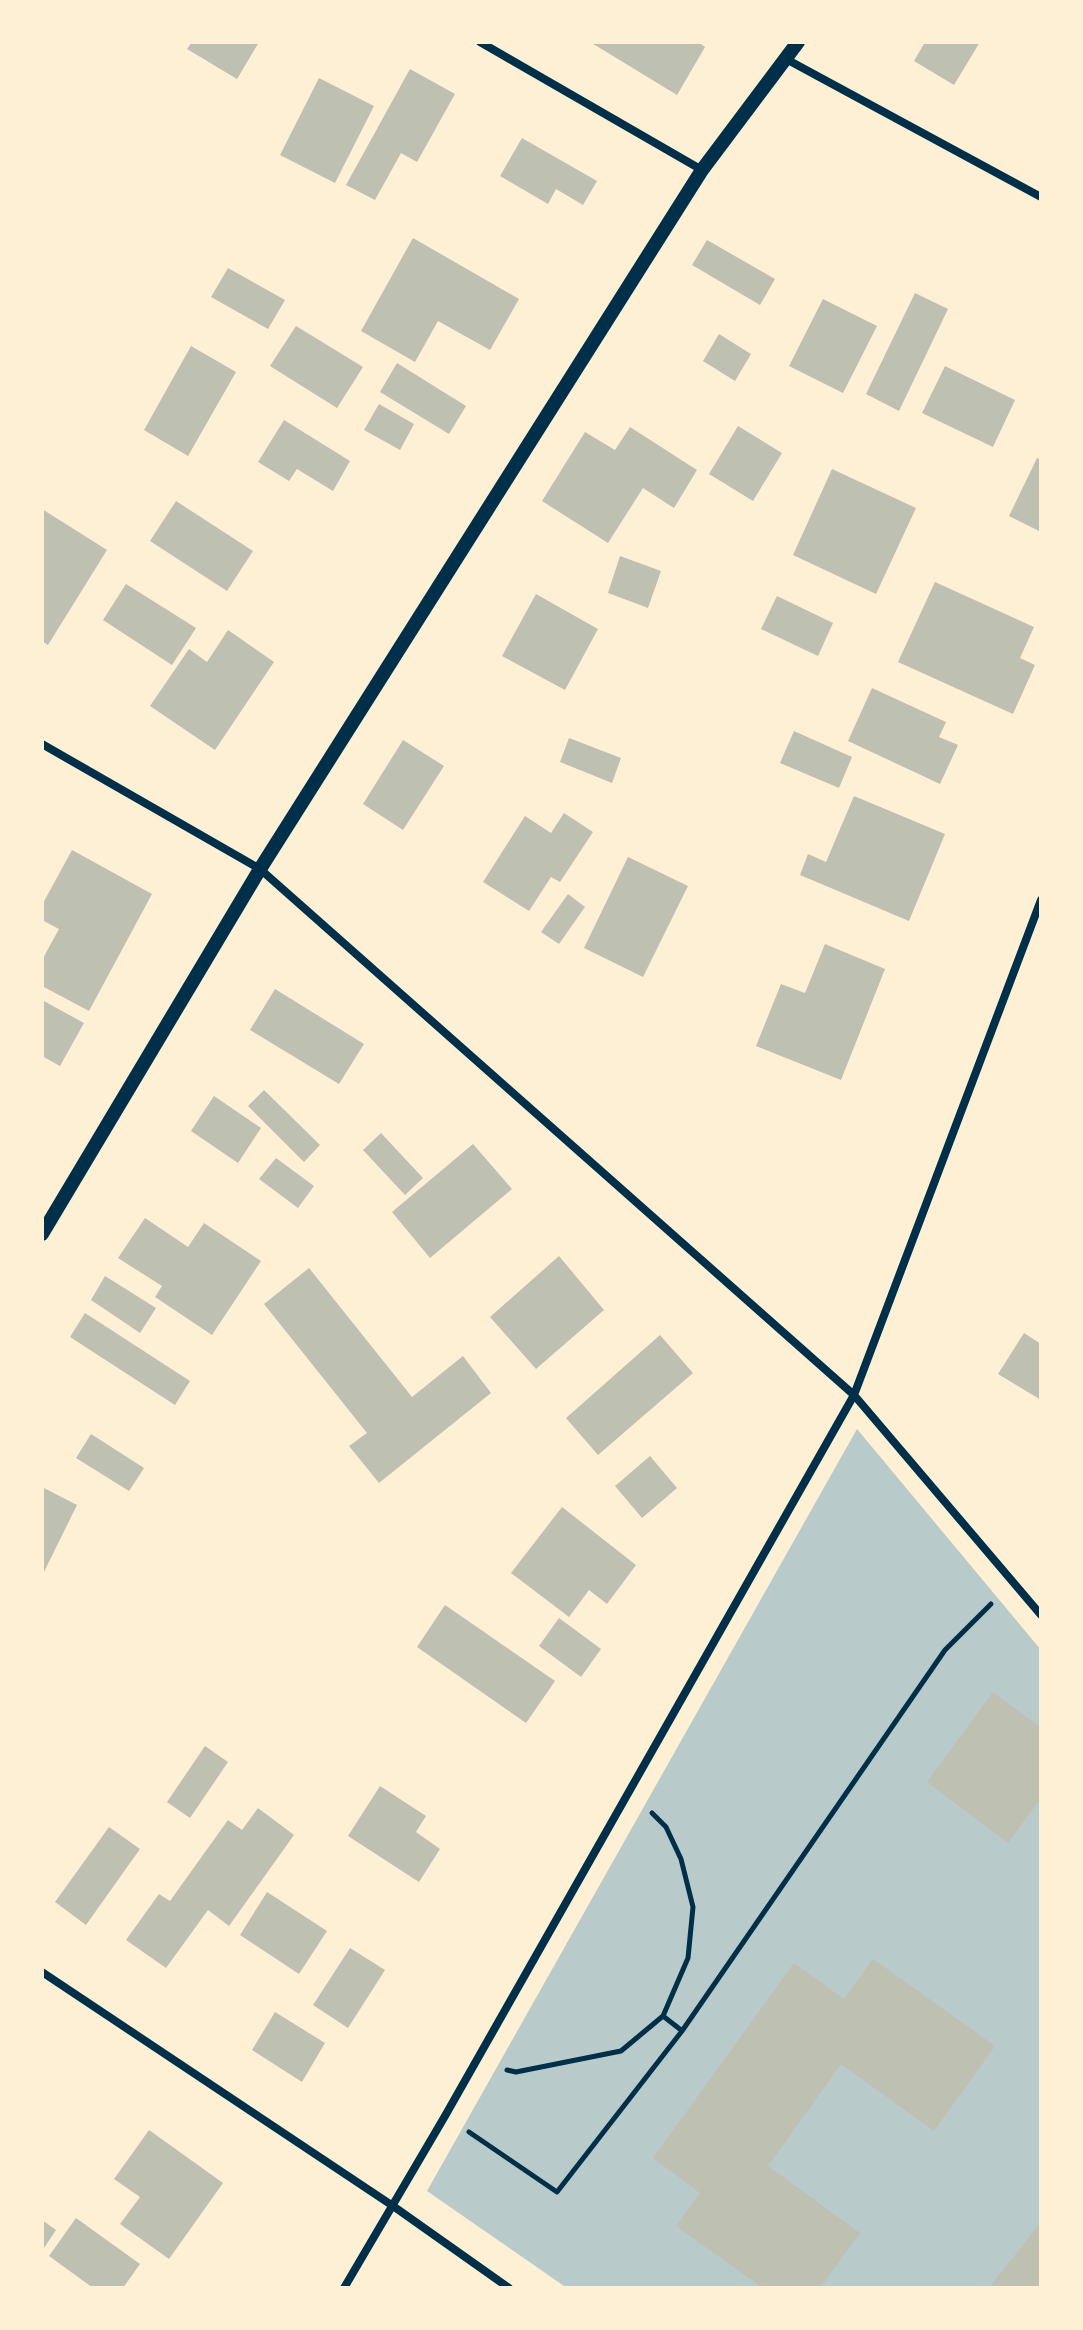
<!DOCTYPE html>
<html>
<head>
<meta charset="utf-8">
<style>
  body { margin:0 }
  #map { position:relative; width:1083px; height:2330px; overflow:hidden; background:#fdf0d5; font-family:"Exo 2",sans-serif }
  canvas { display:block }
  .frame { position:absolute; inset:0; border:44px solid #fdf0d5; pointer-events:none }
</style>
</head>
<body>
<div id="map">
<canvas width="1083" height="2330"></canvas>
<div class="frame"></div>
</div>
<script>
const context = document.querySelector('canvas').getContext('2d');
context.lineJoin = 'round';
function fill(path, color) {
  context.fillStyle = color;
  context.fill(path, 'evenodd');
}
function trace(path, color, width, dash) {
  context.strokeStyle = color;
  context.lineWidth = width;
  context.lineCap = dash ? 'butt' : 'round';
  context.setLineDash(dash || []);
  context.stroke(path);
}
const green = new Path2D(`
  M 857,1429 L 1041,1650 L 1041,2288 L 567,2288 L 427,2191 Z`);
const building = new Path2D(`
  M 192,42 L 259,42 L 237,79 L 187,49 Z
  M 590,42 L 698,42 L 705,47 L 677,95 Z
  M 925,42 L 980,42 L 954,85 L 914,61 Z
  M 410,69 L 455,94 L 417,162 L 401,153 L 375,200 L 346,185 Z
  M 319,78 L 374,106 L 335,183 L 280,155 Z
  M 522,138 L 597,181 L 583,205 L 556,189 L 548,204 L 500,176 Z
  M 413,238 L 519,299 L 490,350 L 438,321 L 415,362 L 361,331 Z
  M 707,240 L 775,279 L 760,305 L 692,265 Z
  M 228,268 L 285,300 L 268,329 L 211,297 Z
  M 915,293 L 948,309 L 899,411 L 866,394 Z
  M 823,299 L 877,326 L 843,393 L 789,366 Z
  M 296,326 L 363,367 L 337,408 L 270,366 Z
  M 719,334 L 751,354 L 735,381 L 703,361 Z
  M 191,346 L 236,372 L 188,456 L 144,430 Z
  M 397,363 L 466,406 L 449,434 L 380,392 Z
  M 945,366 L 1015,400 L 993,447 L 922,413 Z
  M 379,404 L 414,424 L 400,450 L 364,430 Z
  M 284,420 L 350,461 L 333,491 L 297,469 L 289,481 L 258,462 Z
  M 738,426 L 782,453 L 753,501 L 709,474 Z
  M 630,427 L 697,470 L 674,508 L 643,488 L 608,543 L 542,501 L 585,432 L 615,450 Z
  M 1037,458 L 1041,460 L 1041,532 L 1009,516 Z
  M 832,469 L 916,508 L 876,594 L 793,555 Z
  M 176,501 L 253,551 L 227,591 L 150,541 Z
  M 42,509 L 107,550 L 48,645 L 42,641 Z
  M 620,556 L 661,571 L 648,608 L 608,593 Z
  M 935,582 L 1034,627 L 1020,658 L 1035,665 L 1013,714 L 898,662 Z
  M 126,584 L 196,628 L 172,665 L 103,620 Z
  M 536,594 L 598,629 L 565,690 L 502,656 Z
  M 777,596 L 833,623 L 818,656 L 761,629 Z
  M 228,630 L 274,662 L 215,750 L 150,706 L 189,649 L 207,662 Z
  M 872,688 L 946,722 L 939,737 L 958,745 L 940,784 L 848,741 Z
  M 794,731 L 852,757 L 839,788 L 780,763 Z
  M 569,738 L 621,758 L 612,783 L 560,762 Z
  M 403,740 L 444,766 L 403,830 L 363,804 Z
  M 854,796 L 945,834 L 909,921 L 800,875 L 808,854 L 826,862 Z
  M 564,813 L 593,832 L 560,882 L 551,877 L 529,911 L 483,882 L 525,816 L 551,833 Z
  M 72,850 L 152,894 L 89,1011 L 42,986 L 42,960 L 59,929 L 42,920 L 42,905 Z
  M 628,857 L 688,886 L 643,977 L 584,948 Z
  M 568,894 L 585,907 L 559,944 L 541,932 Z
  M 825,944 L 885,969 L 841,1080 L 756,1046 L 781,984 L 805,993 Z
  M 275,989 L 364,1044 L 339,1084 L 250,1030 Z
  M 42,1000 L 84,1023 L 60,1066 L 42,1056 Z
  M 264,1090 L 320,1145 L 304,1162 L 248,1106 Z
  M 214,1096 L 261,1128 L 238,1163 L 191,1131 Z
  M 381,1133 L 423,1178 L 405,1195 L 363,1150 Z
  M 473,1144 L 512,1189 L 430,1258 L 392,1212 Z
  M 276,1158 L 314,1186 L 298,1208 L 259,1179 Z
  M 145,1218 L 188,1247 L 204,1223 L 261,1261 L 212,1335 L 155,1297 L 162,1286 L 118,1258 Z
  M 559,1256 L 604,1310 L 536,1369 L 490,1317 Z
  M 309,1268 L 412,1397 L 463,1356 L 491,1393 L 379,1483 L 349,1446 L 367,1433 L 264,1304 Z
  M 105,1276 L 156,1308 L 140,1333 L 91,1300 Z
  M 85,1313 L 190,1381 L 175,1405 L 70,1337 Z
  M 1024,1333 L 1041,1344 L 1041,1400 L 998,1374 Z
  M 660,1335 L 693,1373 L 598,1455 L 566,1418 Z
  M 91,1434 L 144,1468 L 129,1491 L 76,1458 Z
  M 650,1456 L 677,1488 L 642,1518 L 615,1486 Z
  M 42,1487 L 77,1505 L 42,1576 Z
  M 562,1507 L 636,1565 L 607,1604 L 589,1590 L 569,1617 L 511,1573 Z
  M 445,1605 L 555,1681 L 526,1723 L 417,1647 Z
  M 559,1618 L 601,1649 L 581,1677 L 539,1646 Z
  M 993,1692 L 1041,1728 L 1041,1798 L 1008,1843 L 927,1782 Z
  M 205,1746 L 228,1762 L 190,1818 L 167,1802 Z
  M 380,1786 L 426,1816 L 416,1832 L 440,1849 L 419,1882 L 348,1836 Z
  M 258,1808 L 294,1835 L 229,1926 L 208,1910 L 166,1968 L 126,1940 L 159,1894 L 170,1901 L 228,1820 L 242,1830 Z
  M 109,1827 L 140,1849 L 86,1925 L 55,1902 Z
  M 267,1892 L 327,1931 L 299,1974 L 240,1935 Z
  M 350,1948 L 385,1970 L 348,2028 L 313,2005 Z
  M 873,1959 L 995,2046 L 934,2131 L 841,2064 L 768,2166 L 860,2233 L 820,2288 L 763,2288 L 676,2226 L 700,2193 L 653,2158 L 794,1963 L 844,1999 Z
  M 275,2012 L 325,2043 L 302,2082 L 252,2050 Z
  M 149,2130 L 223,2183 L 169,2259 L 120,2224 L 140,2197 L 114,2179 Z
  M 76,2218 L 140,2264 L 123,2288 L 93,2288 L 49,2256 Z
  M 42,2220 L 56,2230 L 42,2251 Z
  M 1041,2222 L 1041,2288 L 989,2288 Z`);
const path = new Path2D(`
  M 663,2016 L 681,2030
  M 507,2070 L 516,2072 L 621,2051 L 663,2016 L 688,1958 L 693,1907 L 681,1859 L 666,1827 L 652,1813
  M 469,2132 L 557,2192 L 682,2031 L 945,1650 L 991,1604`);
const minor = new Path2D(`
  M 480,42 L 702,170
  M 786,59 L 1041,197
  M 42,744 L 260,869 L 854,1395 L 1041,1615
  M 42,1972 L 393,2206 L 509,2288
  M 344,2288 L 445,2116 L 854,1395 L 1041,900`);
const tertiary = new Path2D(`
  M 42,1234 L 260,869 L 702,170 L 798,42`);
fill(green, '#b9caca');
fill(building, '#bec0b2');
trace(path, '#003049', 5);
trace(minor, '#003049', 8);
trace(tertiary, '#003049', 14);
</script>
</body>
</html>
